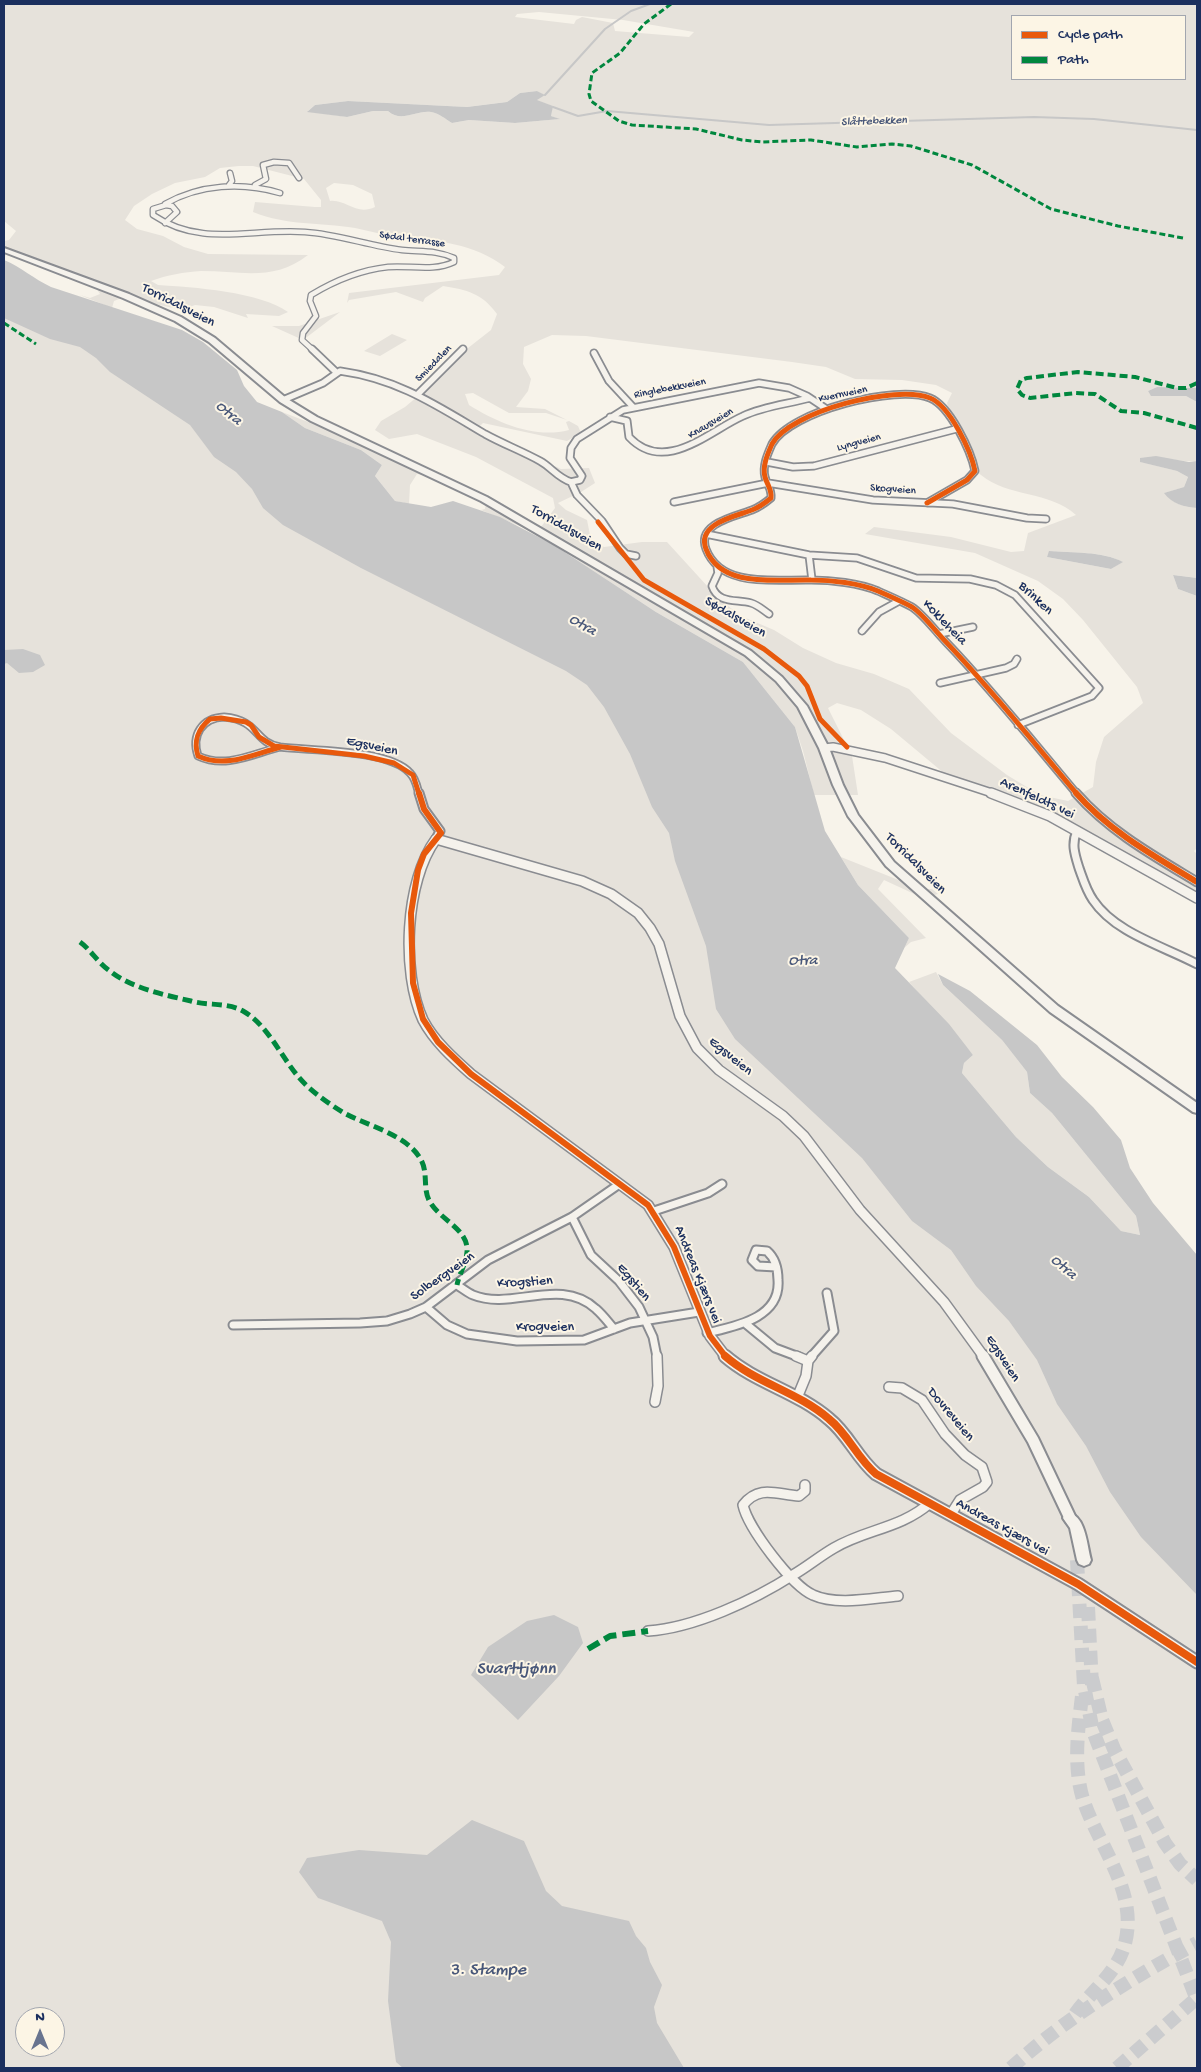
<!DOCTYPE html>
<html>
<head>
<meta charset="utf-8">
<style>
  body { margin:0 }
  #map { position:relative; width:1201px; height:2072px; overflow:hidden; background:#f7f3ea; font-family:"Gochi Hand",sans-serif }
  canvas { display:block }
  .frame { position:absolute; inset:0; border:5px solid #1b2f5e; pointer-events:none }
  .legend { position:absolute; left:1011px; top:15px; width:175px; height:65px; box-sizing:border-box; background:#fcf5e5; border:1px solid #a2a6af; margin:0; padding:6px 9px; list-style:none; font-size:15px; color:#1b2f5e }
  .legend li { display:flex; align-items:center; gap:10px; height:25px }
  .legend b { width:25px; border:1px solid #a2a6af }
  .north { position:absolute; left:15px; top:2007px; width:50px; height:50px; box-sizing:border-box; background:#fcf5e5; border:1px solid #a2a6af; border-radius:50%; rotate:0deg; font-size:14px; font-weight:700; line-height:20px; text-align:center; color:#1b2f5e }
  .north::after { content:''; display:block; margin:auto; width:18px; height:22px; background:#68748f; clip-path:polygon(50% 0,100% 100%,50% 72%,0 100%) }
</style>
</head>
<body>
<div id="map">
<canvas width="1201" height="2072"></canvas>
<div class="frame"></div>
<ul class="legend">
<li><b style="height:6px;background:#e8590c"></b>Cycle path</li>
<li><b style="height:6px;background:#00873e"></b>Path</li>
</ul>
<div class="north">N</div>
</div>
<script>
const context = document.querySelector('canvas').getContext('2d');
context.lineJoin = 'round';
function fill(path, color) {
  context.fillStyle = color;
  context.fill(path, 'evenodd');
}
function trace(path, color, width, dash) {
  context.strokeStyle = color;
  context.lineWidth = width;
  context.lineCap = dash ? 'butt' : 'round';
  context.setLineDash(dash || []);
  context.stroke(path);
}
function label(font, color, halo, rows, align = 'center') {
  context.font = font + ' "Gochi Hand",sans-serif';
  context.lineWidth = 4;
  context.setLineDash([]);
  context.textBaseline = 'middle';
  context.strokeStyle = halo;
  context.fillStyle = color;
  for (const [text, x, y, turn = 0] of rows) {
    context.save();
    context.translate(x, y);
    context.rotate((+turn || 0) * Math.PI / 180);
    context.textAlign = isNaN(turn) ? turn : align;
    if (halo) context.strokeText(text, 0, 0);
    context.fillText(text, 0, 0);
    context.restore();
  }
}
const green = new Path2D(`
  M 4,4 L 1197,4 L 1197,388 L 1157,387 L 1148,391 L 1152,396 L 1186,396 L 1197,402 L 1197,461 C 1178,463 1160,455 1140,459 L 1141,462 L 1177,471 L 1188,477 L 1184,487 L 1165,493 C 1173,504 1184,507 1197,508 L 1197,578 L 1173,575 L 1178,589 L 1197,596 L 1197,848 L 1194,851 L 1197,854 L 1197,896 L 1098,844 L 945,774 L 891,729 L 861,710 L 837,703 L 828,708 L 852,756 L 858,795 L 814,795 L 803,751 L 795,727 L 743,662 L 656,612 L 554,545 L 529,530 L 481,510 L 485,509 L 486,502 C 464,489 443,477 417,474 L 410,485 L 409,504 L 395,501 L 375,476 L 382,465 L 361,450 L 305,428 L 282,412 C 368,444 452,480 532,525 L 541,527 L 555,508 L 553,498 L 476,457 L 417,434 L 389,439 L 375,430 L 381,421 L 405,407 L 424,391 L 454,359 L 491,330 L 497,314 C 482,293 467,290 443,286 L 425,298 L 423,302 L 396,292 L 349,300 L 347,303 L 349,293 L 499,275 L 505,267 C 474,243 437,241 400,237 C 384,235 370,231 355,228 C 319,222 288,226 253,212 L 255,202 L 315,207 L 321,207 L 321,200 L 304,179 L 253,166 L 239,166 L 220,168 L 205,177 L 175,183 L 152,194 L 134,206 L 125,220 L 137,229 L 163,236 L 184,247 L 208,254 L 308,255 C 274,282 241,271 201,271 C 184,272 167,275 151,281 L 158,285 C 192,287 261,292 288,312 L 279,316 L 246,314 L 248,318 L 214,307 L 195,305 L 182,310 L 124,297 L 114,301 L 112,308 L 80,295 L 90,298 L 100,294 C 97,290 95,285 91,282 C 67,267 33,257 6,254 L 4,260 L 4,241 L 9,240 L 16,231 L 4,221 ZM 539,12 L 623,20 L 694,32 L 689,37 L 615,31 L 613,23 L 582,17 L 576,20 L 574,24 L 515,17 L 517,14 ZM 1012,16 L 1185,16 L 1185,79 L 1012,79 ZM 537,91 L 544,95 L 536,100 L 552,106 L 551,116 L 559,119 L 515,123 L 469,120 L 452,123 C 444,118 440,114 431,112 C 416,110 401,123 388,111 L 373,111 L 347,117 L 308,111 L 315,105 L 348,101 L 467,107 L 507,102 L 520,93 ZM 334,183 L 353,185 L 372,194 L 375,207 C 356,216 346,199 330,201 L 326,188 ZM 552,335 L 586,336 L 792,362 L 826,367 L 855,379 L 902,380 L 936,385 L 952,393 L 947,403 C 951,421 959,436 968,452 C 972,459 975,471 981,475 C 1007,497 1050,491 1076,515 L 1028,533 L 1024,551 L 1011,552 L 951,537 L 874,527 L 865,534 L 975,553 L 1038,581 L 1063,599 L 1083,620 L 1137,687 L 1143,703 L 1104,737 L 1096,762 L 1093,787 L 1068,801 L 1040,795 L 1007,775 L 951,733 L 909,689 L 874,674 L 836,663 L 803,648 L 774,630 L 741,616 L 719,599 L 667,542 L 642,542 L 604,547 L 591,540 L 587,520 L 566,510 L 558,503 L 581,492 L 595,483 L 589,468 L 561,469 L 500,441 L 478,428 L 483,423 L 567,441 L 581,433 L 578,426 L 569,421 L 566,422 L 569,430 C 535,439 498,423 469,405 L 465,394 L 473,393 L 509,413 L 546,413 L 567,420 L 545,409 L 516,407 L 528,391 L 531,379 L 523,364 L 524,347 ZM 1050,551 C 1072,553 1104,551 1122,562 L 1111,569 L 1047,557 Z
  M 4,292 L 604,664 L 1197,1449 L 1197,2068 L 4,2068 ZM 25,2017 L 55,2017 L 55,2047 L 25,2047 Z
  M 340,312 L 303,340 L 272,326 L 299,326 Z
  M 392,334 L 407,340 L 380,356 L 364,351 Z
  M 841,857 L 921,889 L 932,889 L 938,894 L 923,898 L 884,880 L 878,889 L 926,938 L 911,942 L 904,948 L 909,938 L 858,885 Z
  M 936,972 L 943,985 L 1002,1040 L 1027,1072 L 1030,1093 L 1052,1113 L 1136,1216 L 1140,1235 L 1121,1231 L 1089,1197 L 1048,1167 L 1016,1137 L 962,1073 L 964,1063 L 973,1055 L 909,982 Z`);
const water = new Path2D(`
  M 537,91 L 545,95 L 537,100 L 553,106 L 551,116 L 560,119 L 515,123 L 469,120 L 452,123 C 444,118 440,114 431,112 C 416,110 401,123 388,111 L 373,111 L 347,117 L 307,112 L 315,105 L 348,101 L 467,107 L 507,102 L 520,93 Z
  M 4,260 C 21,267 34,279 51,287 L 182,330 L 203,342 L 237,370 L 244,386 L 257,402 L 282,412 L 305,428 L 361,450 L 382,465 L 375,476 L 395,501 L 431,507 L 453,501 L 500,517 L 554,545 L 656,612 L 743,662 L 795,727 L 825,831 L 858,885 L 909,938 L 895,968 L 949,1024 L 973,1055 L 964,1063 L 962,1073 L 1016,1137 L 1048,1167 L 1089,1197 L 1121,1231 L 1140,1235 L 1136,1216 L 1052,1113 L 1030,1093 L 1027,1072 L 1002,1040 L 943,985 L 938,974 L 970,991 L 1037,1045 L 1062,1077 L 1093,1107 L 1121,1140 L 1130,1168 L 1153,1203 L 1197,1255 L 1197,1595 L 1141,1537 L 1110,1492 L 1086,1446 L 1057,1404 L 1037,1360 L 1009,1321 L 976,1286 L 951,1250 L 912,1221 L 862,1158 L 735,1039 L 716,1009 L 706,946 L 675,861 L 669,833 L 652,807 L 630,754 L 604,707 L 587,685 L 566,671 L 361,568 L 283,525 L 263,508 L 252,489 L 236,472 L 214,457 L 190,425 L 110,372 L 96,358 L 80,347 L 50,339 L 4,318 Z
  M 1157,387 L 1197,388 L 1197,402 L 1186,396 L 1151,396 L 1148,391 Z
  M 1156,456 L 1189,462 L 1197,461 L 1197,508 C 1184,507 1172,504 1164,493 L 1184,487 L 1188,477 L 1177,471 L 1140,462 L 1140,458 Z
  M 1049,551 C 1073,553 1102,551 1123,562 L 1111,569 L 1047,557 Z
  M 1173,575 L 1197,578 L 1197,596 L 1178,589 Z
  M 23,649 L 40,655 L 45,665 L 33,672 L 19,673 L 7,663 L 4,664 L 4,650 Z
  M 554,1615 L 578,1627 L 583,1643 L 559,1676 L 518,1720 L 471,1675 L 488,1647 L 527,1621 Z
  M 472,1820 L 524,1841 L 546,1891 L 562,1906 L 629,1921 L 636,1936 L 646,1948 L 650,1962 L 662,1985 L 654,2007 L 657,2023 L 684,2068 L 403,2068 L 396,2062 L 388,2001 L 391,1942 L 382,1921 L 318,1898 L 299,1872 L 307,1858 L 359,1850 L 427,1855 Z`);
const stream = new Path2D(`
  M 545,95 L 605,29 L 631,11 L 650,4
  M 553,107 L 578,116 L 607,111 L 769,125 L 1034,117 L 1094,119 L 1197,130`);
const trunkTunnel = new Path2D(`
  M 1077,1560 L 1084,1686 L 1093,1731 L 1197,2000
  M 1088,1607 L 1092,1685
  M 1092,1678 L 1102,1720 L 1114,1749 L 1165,1843 L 1180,1864 L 1197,1880
  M 1075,2014 C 1090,1993 1114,1975 1123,1950 C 1142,1895 1099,1848 1083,1799 C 1073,1766 1078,1730 1082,1696
  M 1011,2068 C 1067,2017 1130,1979 1197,1943
  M 1117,2068 L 1197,1998`);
const minorFar3 = new Path2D(`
  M 229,185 L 232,181 L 230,173
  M 255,185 L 266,179 L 263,165 L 274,162 L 289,163 L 299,178
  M 165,204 C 200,184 242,182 280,193
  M 165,223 L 177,212 L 172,206 L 166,205 L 153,209 L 153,215 C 202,248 250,228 305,232 C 338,234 369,246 402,250 C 420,252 437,250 454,258 L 454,262 C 433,272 410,265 388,267 C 361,270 334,281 311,295 L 310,301 L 316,316 L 303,333 L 302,340 L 313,350`);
const minorFar2 = new Path2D(`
  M 312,349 L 336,372
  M 594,353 L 609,381 L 633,407
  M 418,394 L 463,349
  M 283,400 L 323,383 L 340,371 C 398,379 436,405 485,434 C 503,444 522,451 540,461 C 551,467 558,478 571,482 L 577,495 L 602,521 L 620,548 L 626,554 L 636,556
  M 610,417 L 627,421 L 629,437 C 665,475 709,431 743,416 C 764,406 788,404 810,398
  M 767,462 L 793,467 L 814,466 L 956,429
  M 571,482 L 580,480 L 582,476 L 570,458 L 571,448 L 577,439 L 623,410 L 759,383 L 789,388 L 807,396 L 825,408
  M 674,502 L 768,483 L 873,500 L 953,504 L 1027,518 L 1046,519
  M 927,503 L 967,480 L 975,471 C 971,451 950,406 930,398 C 897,384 790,411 772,444 C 768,453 762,466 765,477 C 767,485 772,489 771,498 C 765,503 760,507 752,510 C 737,516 696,523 706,549 C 721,589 777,579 811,580 C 831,580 859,583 878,591 C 889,596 901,601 912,607 C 924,615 936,632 946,642 C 992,690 1034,743 1077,794
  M 706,534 L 809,555 L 857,558 L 916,578 L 970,579 L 996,585 L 1015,595 L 1099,688 L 1092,696 L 1018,725
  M 809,555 L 812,580
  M 717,566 L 718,573 L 712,586 C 718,604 736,599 751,603 C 758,605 763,610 769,614
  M 862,631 L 879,612 L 899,601
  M 939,634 L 973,627
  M 940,683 L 1006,668 L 1014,664 L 1017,659
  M 224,717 C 260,720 253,742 280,747 C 252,754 226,769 198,756 C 191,735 202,718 224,717 Z
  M 280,747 C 312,751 389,749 410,773 C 416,779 417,787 419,794`);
const minorFar1 = new Path2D(`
  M 419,793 L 424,809 L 440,831 L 436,839
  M 1076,793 C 1109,831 1154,856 1197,882
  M 1077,831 C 1071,844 1075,855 1079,868 C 1083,879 1086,890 1093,900 C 1115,933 1163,946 1197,964
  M 654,1211 L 708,1193 L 722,1184
  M 572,1217 L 591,1255 L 619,1281 L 639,1307 L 653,1337 L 657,1357
  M 457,1285 C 462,1288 468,1293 473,1295 C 512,1311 560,1276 596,1309 C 603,1315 608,1322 614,1329
  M 426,1307 L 447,1325 L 467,1334 L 517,1341 L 584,1340 L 630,1323 L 699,1312
  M 746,1324 L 775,1348 L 799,1357
  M 233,1325 L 360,1323 L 387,1321 L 410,1314 L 426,1307 L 488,1260 L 572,1217 L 618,1185
  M 707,1333 C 736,1326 781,1318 778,1280 C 778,1269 775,1258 767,1251 L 756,1250 L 752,1260 L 758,1266 L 776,1267
  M 811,1357 L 834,1331 L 827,1293`);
const minor = new Path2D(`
  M 796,1356 L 808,1361 L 812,1356
  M 889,1387 L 902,1388 L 922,1400 L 945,1434 L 965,1455 L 982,1467 L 987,1482 L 983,1487 L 960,1500 L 951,1514
  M 797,1398 L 806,1376 L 808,1361
  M 655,1402 L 658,1386 L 657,1356
  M 805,1485 L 805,1491 L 799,1496 C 775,1494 759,1485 743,1505 C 748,1528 792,1586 813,1595 C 837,1606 873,1598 898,1596
  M 648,1631 C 694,1628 754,1600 793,1575 C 807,1567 820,1556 834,1548 C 866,1529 900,1529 930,1503`);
const tertiaryFar2 = new Path2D(`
  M 824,748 L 833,747 L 885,758 L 995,794`);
const tertiaryFar1 = new Path2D(`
  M 991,793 L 1050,816 L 1197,898
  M 726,1357 L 710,1336 L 674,1247 L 648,1205 L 471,1074 C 453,1058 434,1041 423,1020 C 401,972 405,881 436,839 L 582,881 L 611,894 L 638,913 L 650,928 L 659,944 L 680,1016 L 697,1048 L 719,1070 L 783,1116 L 804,1136 L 860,1210 L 944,1302 L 984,1357`);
const tertiary = new Path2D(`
  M 725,1356 C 756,1383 798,1392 829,1419 C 848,1434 857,1458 876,1474 L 1078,1584 L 1197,1662
  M 983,1356 L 1033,1440 L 1070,1518`);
const primary = new Path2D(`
  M 4,248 L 129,294 L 181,317 L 215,338 L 286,398 L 317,417 L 487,497 L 751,651 L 782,677 L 807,706 L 829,748 L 843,785 L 858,815 L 894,862 L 1058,1006 L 1197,1103 L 1197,1113 L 1193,1112 L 1050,1012 L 886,866 L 848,816 L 833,785 L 819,748 L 798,707 L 776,681 L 745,655 L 481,501 L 311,421 L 280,402 L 209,342 L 175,321 L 123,298 L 4,252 Z`);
const trunk = new Path2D(`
  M 1070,1513 C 1086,1518 1087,1546 1091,1560 L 1089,1564 L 1084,1566 L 1079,1564 L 1077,1560 L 1070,1528 L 1063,1518 L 1065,1514 Z`);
const quietFar3 = new Path2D(`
  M 671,4 L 644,24 L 620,53 L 592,73 L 589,94 L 591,101 L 619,121 L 632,125 L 696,129 L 742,140 L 762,142 L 811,140 L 857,147 L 892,144 L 911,146 L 972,165 L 1051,209 L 1118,226 L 1183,238
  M 4,323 L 36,344`);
const quietFar2 = new Path2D(`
  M 1197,383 L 1186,388 L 1177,388 L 1135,377 L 1078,372 L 1027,378 L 1021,380 L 1017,389 L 1022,395 L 1030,398 L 1076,393 L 1095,394 L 1121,411 L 1144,413 L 1197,428`);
const quietFar1 = new Path2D(`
  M 80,942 C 91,950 98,963 110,971 C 131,988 165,995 191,1001 C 208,1006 227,1002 243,1011 C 271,1027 283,1063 306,1085 C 318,1096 332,1106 346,1114 C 369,1126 406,1135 420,1158 C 429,1172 422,1189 430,1202 C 440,1220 469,1229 467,1252 C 466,1264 459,1274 457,1285`);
const quiet = new Path2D(`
  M 588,1649 L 610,1636 L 648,1631`);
const cyclewayFar2 = new Path2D(`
  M 927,503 L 967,480 L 975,471 C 971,451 950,406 930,398 C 897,384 790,411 772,444 C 768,453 762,466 765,477 C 767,485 772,489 771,498 C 765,503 760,507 752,510 C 737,516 696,523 706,549 C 721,589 777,579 811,580 C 831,580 859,583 878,591 C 889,596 901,601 912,607 C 924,615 936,632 946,642 C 992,690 1034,743 1077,794
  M 598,522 L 644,580 L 764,649 L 799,676 L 807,686 L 820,719 L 847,747
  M 281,747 C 253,754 226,769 198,756 C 193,740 198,729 210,719 L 221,718 L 246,722 L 251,725 L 259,737 L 274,746 L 364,756 L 394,763 L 413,775 L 419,794`);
const cyclewayFar1 = new Path2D(`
  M 419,793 L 424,809 L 441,833 L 424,854 L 418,870 L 411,913 L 413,983 L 423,1019 L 438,1042 L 471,1074 L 648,1205 L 674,1247 L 710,1336 L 726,1357
  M 1076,793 C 1109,831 1154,856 1197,882`);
const cycleway = new Path2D(`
  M 725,1356 C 756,1383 798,1392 829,1419 C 848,1434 857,1458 876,1474 L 1078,1584 L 1197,1662`);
const farStreetnames = [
  ["Sødal terrasse",412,240,8],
  ["Smiedalen",434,364,-45],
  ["Ringlebekkveien",670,389,-11],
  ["Kvernveien",843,395,-12],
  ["Knausveien",711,424,-31],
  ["Lyngveien",859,443,-15],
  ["Skogveien",893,490,4]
];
const farWaternames = [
  ["Slåttebekken",874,122,-2]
];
const streetNames = [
  ["Torridalsveien",178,306,27],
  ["Torridalsveien",566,529,30],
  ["Brinken",1035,599,43],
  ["Sødalsveien",735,618,30],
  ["Kokleheia",944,623,46],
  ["Egsveien",372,747,12],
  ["Arenfeldts vei",1037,799,25],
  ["Torridalsveien",915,864,45],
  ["Egsveien",730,1057,39],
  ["Andreas Kjærs vei",697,1275,68],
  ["Solbergveien",443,1277,-35],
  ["Krogstien",525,1283,-3],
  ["Egstien",633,1283,50],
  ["Krogveien",545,1328],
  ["Egsveien",1002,1359,57],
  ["Dovreveien",950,1415,50],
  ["Andreas Kjærs vei",1002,1528,29]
];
const waterNames = [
  ["Otra",228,414,40],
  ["Otra",582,626,30],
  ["Otra",803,962],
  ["Otra",1063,1268,41]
];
const nearWaternames = [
  ["Svarttjønn",516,1670],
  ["3. Stampe",488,1971]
];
fill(green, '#e6e2db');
fill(water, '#c7c7c7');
trace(stream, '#c7c7c7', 2);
trace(trunkTunnel, '#cbccce', 14, [14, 8]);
trace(minorFar3, '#8a8c91', 7);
trace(minorFar2, '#8a8c91', 9);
trace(minorFar1, '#8a8c91', 11);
trace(minor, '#8a8c91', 12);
trace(tertiaryFar2, '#8a8c91', 10);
trace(tertiaryFar1, '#8a8c91', 12);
trace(tertiary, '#8a8c91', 15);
trace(primary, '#8a8c91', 4);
trace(trunk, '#8a8c91', 4);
trace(minorFar3, '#f5f2ec', 4.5);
trace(minorFar2, '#f5f2ec', 5.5);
trace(minorFar1, '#f5f2ec', 7);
trace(minor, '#f5f2ec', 9);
trace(tertiaryFar2, '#f5f2ec', 7);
trace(tertiaryFar1, '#f5f2ec', 9);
trace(tertiary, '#f5f2ec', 11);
fill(primary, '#f5f2ec');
fill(trunk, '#f5f2ec');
trace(quietFar3, '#00873e', 3, [6, 3]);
trace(quietFar2, '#00873e', 4, [8, 4]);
trace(quietFar1, '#00873e', 5, [10, 5]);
trace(quiet, '#00873e', 6, [13, 6]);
trace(cyclewayFar2, '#e8590c', 5);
trace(cyclewayFar1, '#e8590c', 6);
trace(cycleway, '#e8590c', 8);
label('11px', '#1b2f5e', '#fcf5e5', farStreetnames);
label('italic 12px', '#485779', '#fcf5e5', farWaternames);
label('14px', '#1b2f5e', '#fcf5e5', streetNames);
label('italic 15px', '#485779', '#fcf5e5', waterNames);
label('italic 18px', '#485779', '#fcf5e5', nearWaternames);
</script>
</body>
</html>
